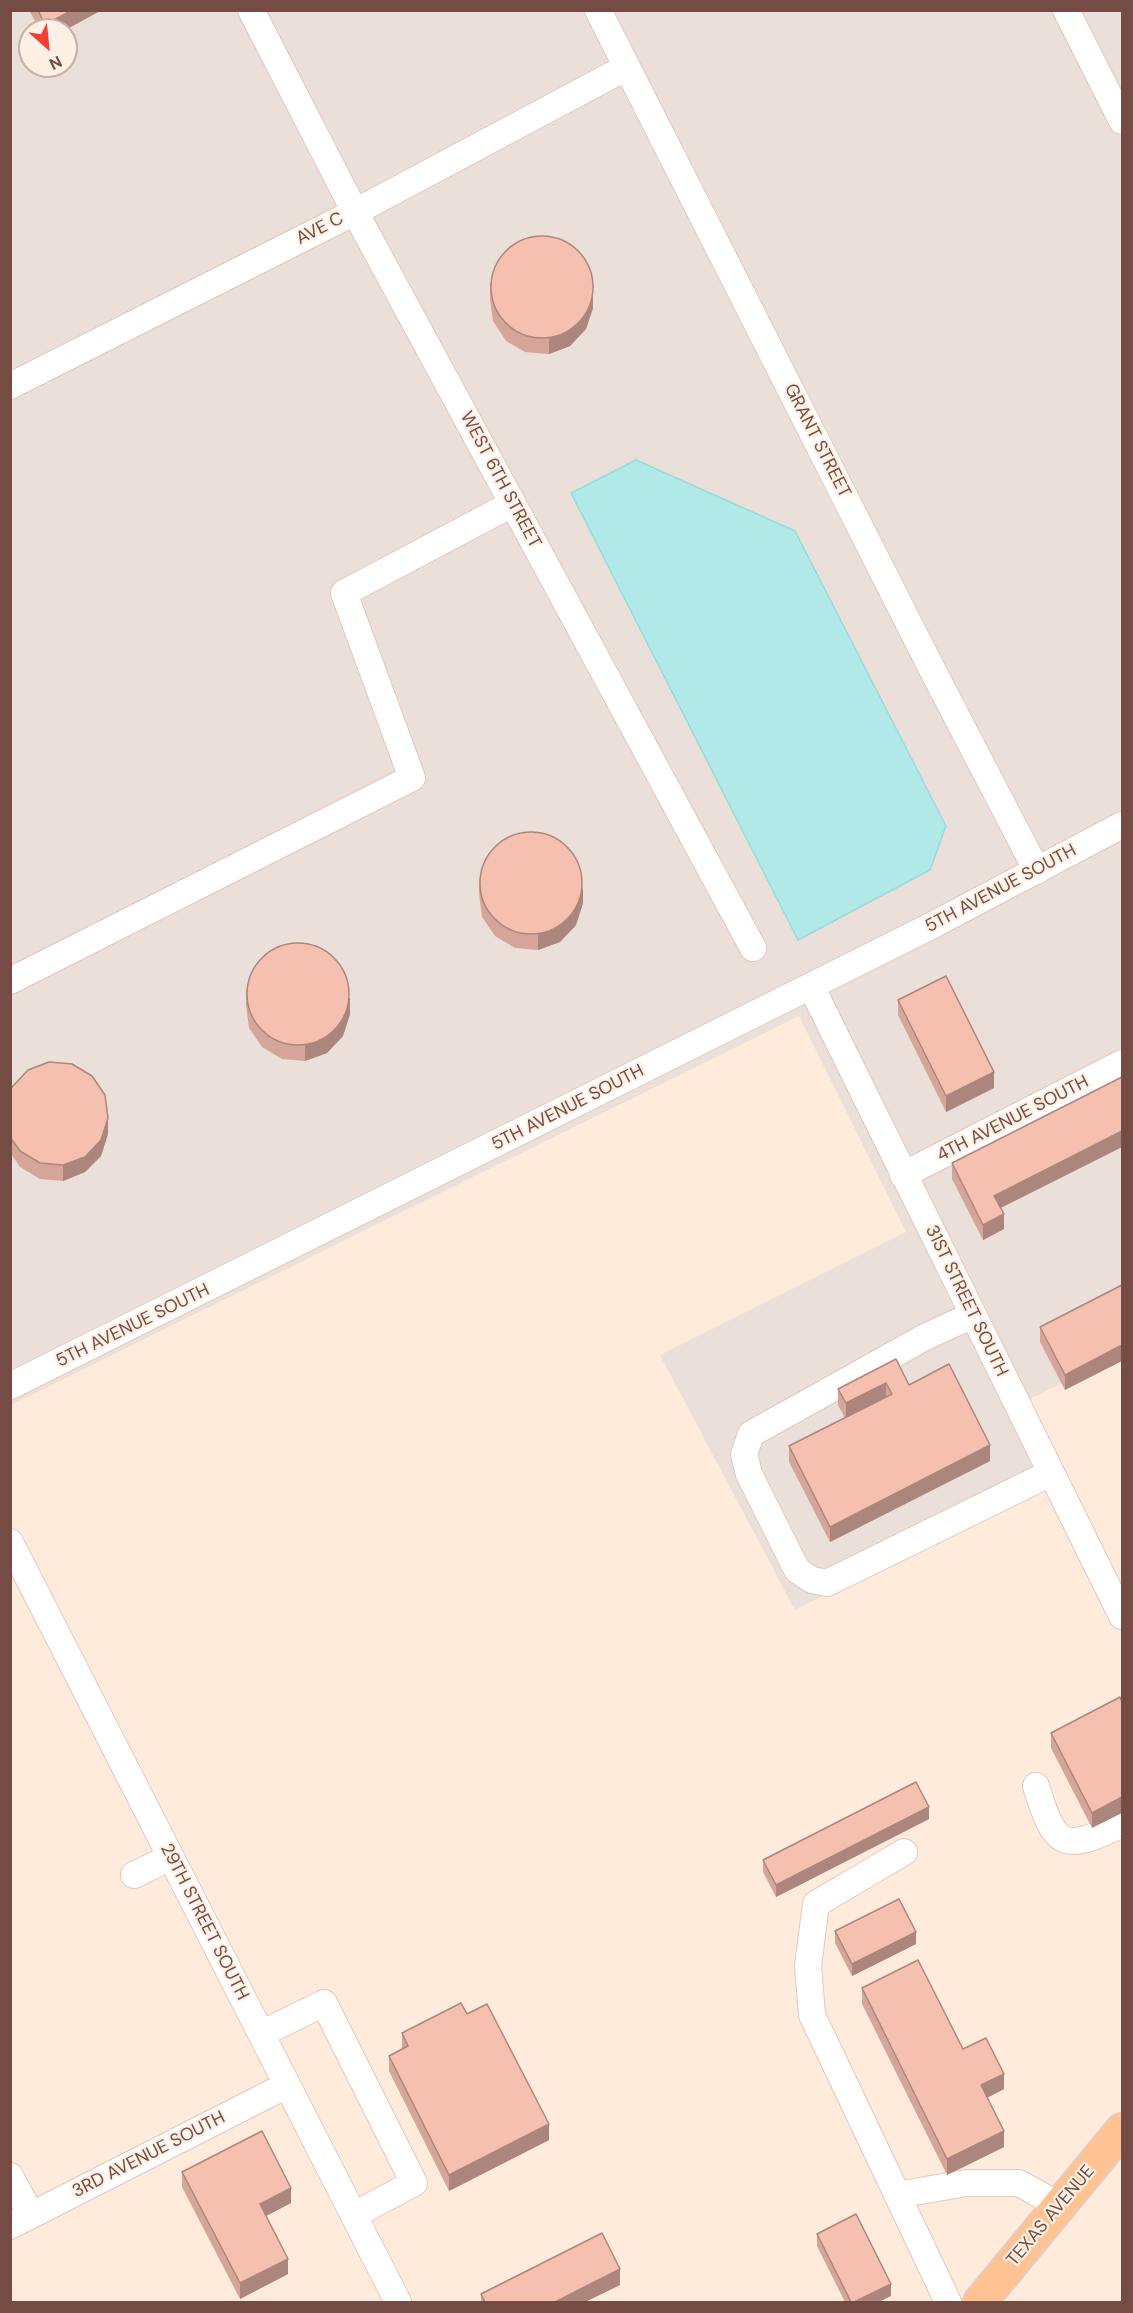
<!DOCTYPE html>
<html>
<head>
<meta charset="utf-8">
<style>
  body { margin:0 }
  #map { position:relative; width:1133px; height:2313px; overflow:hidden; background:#feebdc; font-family:"DM Sans",sans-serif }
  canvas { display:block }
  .frame { position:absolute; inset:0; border:12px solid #754c43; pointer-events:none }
  .north { position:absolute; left:18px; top:18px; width:60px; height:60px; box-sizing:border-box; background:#fff0e5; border:2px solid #c8aea4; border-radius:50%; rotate:153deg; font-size:16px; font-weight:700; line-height:24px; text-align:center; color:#754c43 }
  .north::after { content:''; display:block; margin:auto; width:21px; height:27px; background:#f53d35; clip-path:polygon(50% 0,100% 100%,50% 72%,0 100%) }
</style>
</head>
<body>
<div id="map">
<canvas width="1133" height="2313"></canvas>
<div class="frame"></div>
<div class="north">N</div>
</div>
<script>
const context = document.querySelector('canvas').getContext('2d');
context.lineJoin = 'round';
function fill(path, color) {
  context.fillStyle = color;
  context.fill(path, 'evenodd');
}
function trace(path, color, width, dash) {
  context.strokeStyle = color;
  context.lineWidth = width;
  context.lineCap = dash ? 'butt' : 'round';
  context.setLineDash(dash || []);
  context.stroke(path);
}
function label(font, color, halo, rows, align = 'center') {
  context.font = font + ' "DM Sans",sans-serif';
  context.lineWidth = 4.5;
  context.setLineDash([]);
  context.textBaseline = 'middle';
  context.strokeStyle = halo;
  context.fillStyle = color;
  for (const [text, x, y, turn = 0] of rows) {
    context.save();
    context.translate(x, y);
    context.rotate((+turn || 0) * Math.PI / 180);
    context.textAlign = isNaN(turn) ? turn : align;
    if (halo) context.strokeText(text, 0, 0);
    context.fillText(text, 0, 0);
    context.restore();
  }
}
const industrial = new Path2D(`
  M 11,11 L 1122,11 L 1122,1353 L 1028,1400 L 1067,1476 L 795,1610 L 660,1355 L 906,1232 L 799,1016 L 11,1405 ZM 30,30 L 66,30 L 66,66 L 30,66 Z`);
const water = new Path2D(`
  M 636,460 L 795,531 L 946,826 L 930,870 L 798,940 L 571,493 Z`);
const minor = new Path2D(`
  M 251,10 L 355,212 L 753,948
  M 598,10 L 934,673 L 1037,871
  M 1066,10 L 1122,121
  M 10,386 L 355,212 L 627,67
  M 10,981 L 412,778 L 344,593 L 512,504
  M 811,986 L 1122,1616
  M 903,1175 L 1122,1063
  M 973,1315 L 925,1337 L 751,1434 L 744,1454 L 749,1474 L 797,1570 L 812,1580 L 827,1583 L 1051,1473
  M 10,1386 L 929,927 L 1122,825
  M 10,1542 L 398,2302
  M 1036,1786 C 1055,1848 1063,1853 1122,1824
  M 904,1852 L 816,1904 L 808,1966 L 812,2015 L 948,2302
  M 134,1875 L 171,1857
  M 261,2034 L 324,2003 L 414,2183 L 354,2215
  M 10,2176 L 31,2215
  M 897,2195 L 966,2183 L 1019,2183 L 1060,2206
  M 10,2226 L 287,2085`);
const major = new Path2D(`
  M 980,2302 L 1122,2130`);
const wall = new Path2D(`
  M 29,10 L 102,10 L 65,30 L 40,30 Z
  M 490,283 L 593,308 L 586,329 L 570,346 L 549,354 L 525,352 L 506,341 L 493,321 L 490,299 Z
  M 479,879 L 583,903 L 576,925 L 560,942 L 538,950 L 515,948 L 495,936 L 482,917 L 479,894 Z
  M 246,989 L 350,1014 L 343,1036 L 327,1053 L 305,1061 L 282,1059 L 262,1047 L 249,1028 L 246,1005 Z
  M 898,1000 L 994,1088 L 946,1112 L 898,1015 Z
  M 10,1090 L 108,1134 L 101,1156 L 85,1172 L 63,1181 L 40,1179 L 20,1167 L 10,1152 Z
  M 1122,1147 L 1001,1208 L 1004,1229 L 983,1240 L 952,1179 L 952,1163 Z
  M 1122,1285 L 1065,1390 L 1040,1342 L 1040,1327 Z
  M 896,1359 L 909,1385 L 990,1461 L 830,1542 L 789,1462 L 789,1446 L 845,1418 L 838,1405 L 838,1389 Z
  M 1120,1697 L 1092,1828 L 1051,1748 L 1051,1733 Z
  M 929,1819 L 776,1897 L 763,1872 L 763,1860 Z
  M 835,1931 L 916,1944 L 852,1976 L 835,1943 Z
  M 862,1988 L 963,2049 L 1004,2089 L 987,2098 L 1004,2147 L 947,2175 L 862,2004 Z
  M 467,2014 L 549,2140 L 449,2191 L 389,2071 L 389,2056 L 402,2049 L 402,2033 Z
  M 182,2172 L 291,2203 L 266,2216 L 288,2274 L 240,2299 L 182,2187 Z
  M 817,2234 L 891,2296 L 878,2302 L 845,2302 L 817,2246 Z
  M 620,2285 L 585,2302 L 481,2302 L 481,2294 Z`);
const shadedWall = new Path2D(`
  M 72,10 L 102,10 L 65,30 L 45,30 L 45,25 Z
  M 593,292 L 593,308 L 586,329 L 570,346 L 549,354 L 549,339 Z
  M 583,888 L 583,903 L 576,925 L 560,942 L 538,950 L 538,935 Z
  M 350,998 L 350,1014 L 343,1036 L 327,1053 L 305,1061 L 305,1045 Z
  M 994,1072 L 994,1088 L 946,1112 L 946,1096 Z
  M 108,1118 L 108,1134 L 101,1156 L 85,1172 L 63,1181 L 63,1165 Z
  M 1122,1131 L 1122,1147 L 994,1211 L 994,1196 Z
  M 1004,1214 L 1004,1229 L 983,1240 L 983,1225 Z
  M 1122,1345 L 1122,1361 L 1065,1390 L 1065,1375 Z
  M 886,1383 L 886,1398 L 846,1419 L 846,1403 Z
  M 990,1445 L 990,1461 L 830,1542 L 830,1527 Z
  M 1122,1797 L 1122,1813 L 1092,1828 L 1092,1813 Z
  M 929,1807 L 929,1819 L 776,1897 L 776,1885 Z
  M 916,1932 L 916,1944 L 852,1976 L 852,1964 Z
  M 1004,2074 L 1004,2089 L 981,2101 L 981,2085 Z
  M 549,2124 L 549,2140 L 449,2191 L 449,2175 Z
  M 1004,2131 L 1004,2147 L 947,2175 L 947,2159 Z
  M 291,2188 L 291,2203 L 260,2219 L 260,2204 Z
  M 288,2259 L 288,2274 L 240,2299 L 240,2283 Z
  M 620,2269 L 620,2285 L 585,2302 L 555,2302 Z
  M 891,2284 L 891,2296 L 878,2302 L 854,2302 Z`);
const building = new Path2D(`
  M 38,10 L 72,10 L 45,25 Z
  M491 287a51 51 0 1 1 102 0a51 51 0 1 1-102 0Z
  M480 883a51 51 0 1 1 102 0a51 51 0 1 1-102 0Z
  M247 994a51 51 0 1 1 102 0a51 51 0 1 1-102 0Z
  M 946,976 L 994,1072 L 946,1096 L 898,1000 Z
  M 49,1062 L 72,1064 L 92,1076 L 105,1095 L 108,1118 L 101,1140 L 85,1157 L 63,1165 L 40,1163 L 20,1151 L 10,1137 L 10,1090 L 12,1087 L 28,1070 Z
  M 1122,1077 L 1122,1131 L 994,1196 L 1004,1214 L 983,1225 L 952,1163 Z
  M 1122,1285 L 1122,1345 L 1065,1375 L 1040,1327 Z
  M 896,1359 L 909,1385 L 949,1364 L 990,1445 L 830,1527 L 789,1446 L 892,1394 L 886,1383 L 846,1403 L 838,1389 Z
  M 1120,1697 L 1122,1702 L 1122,1797 L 1092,1813 L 1051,1733 Z
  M 916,1782 L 929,1807 L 776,1885 L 763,1860 Z
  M 899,1899 L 916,1932 L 852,1964 L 835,1931 Z
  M 918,1960 L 963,2049 L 986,2038 L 1004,2074 L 981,2085 L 1004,2131 L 947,2159 L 862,1988 Z
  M 461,2003 L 467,2014 L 487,2004 L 549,2124 L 449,2175 L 389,2056 L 408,2046 L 402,2033 Z
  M 262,2131 L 291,2188 L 260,2204 L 288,2259 L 240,2283 L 182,2172 Z
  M 856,2214 L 891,2284 L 854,2302 L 851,2302 L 817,2234 Z
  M 602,2233 L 620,2269 L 555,2302 L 485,2302 L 481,2294 Z`);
const streetNames = [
  ["AVE C",320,229,-27],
  ["GRANT STREET",817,441,63],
  ["WEST 6TH STREET",500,480,62],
  ["5TH AVENUE SOUTH",1001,889,-28],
  ["5TH AVENUE SOUTH",568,1108,-27],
  ["4TH AVENUE SOUTH",1013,1119,-27],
  ["31ST STREET SOUTH",966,1301,64],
  ["5TH AVENUE SOUTH",133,1326,-26],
  ["29TH STREET SOUTH",204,1922,63],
  ["3RD AVENUE SOUTH",149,2155,-27],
  ["TEXAS AVENUE",1051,2216,-50]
];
fill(industrial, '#ebdfda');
fill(water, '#b0e9e7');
trace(water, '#95dcda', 1.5);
trace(minor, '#e5c7bb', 28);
trace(major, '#dbd0ce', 36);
trace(minor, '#fff', 26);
trace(major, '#ffc393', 33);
fill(wall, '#d4a598');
fill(shadedWall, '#ac867c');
fill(building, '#f6c0b1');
trace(building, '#ac867c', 1.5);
label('18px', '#754c43', '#fff0e5', streetNames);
</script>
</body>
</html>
